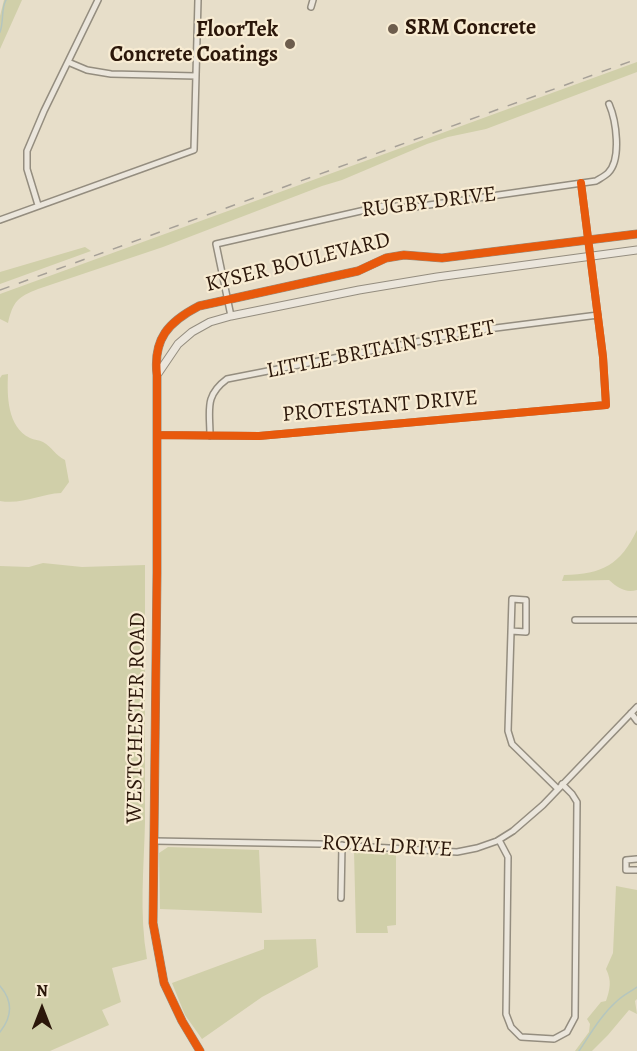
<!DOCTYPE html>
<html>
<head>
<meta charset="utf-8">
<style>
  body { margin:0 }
  #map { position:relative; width:637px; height:1051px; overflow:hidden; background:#e7dec9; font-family:Alegreya,serif }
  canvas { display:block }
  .north { position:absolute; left:12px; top:979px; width:60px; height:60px; -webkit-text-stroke:4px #f8ecd3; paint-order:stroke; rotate:0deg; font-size:16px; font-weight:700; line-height:24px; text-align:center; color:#2b170a }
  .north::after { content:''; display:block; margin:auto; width:21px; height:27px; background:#2b170a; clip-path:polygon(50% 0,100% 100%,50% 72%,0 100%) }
</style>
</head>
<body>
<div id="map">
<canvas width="637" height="1051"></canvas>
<div class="north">N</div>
</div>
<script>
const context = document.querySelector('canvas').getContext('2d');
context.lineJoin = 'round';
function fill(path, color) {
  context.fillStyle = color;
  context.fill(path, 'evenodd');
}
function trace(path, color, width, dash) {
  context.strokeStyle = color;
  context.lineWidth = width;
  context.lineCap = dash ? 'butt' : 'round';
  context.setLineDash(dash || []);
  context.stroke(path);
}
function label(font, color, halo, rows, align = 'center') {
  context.font = font + ' Alegreya,serif';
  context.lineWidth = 4.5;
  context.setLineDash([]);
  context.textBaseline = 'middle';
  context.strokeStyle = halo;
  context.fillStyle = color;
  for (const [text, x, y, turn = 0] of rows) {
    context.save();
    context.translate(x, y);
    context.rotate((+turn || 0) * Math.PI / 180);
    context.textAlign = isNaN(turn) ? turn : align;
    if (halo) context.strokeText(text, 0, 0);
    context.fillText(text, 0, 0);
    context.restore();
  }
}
const green = new Path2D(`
  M 4,0 L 22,0 L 0,49 L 0,16 Z
  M 637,62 L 637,72 L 486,129 L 448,137 L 427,144 L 342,180 L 322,186 L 163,247 L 38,289 C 18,297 13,301 8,323 L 0,319 L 0,294 Z
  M 85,247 L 91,251 L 0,284 L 0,272 Z
  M 8,374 C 7,395 7,427 30,438 C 34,440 39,440 43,442 C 52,447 55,455 65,460 L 69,482 L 61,493 C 40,494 22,505 0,501 L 0,378 L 2,375 Z
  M 637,530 L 637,590 C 625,593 618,588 609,580 L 562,581 L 564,575 C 603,574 620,565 637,530 Z
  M 43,563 L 82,567 L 145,565 C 145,651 145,736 145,822 C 144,868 139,913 147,959 L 112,968 L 121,1002 L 102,1010 L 109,1025 L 50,1051 L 0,1051 L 0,566 L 29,567 Z
  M 168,847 L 259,850 L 262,913 L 160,909 L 159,853 Z
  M 354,850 L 396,854 L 396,925 L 387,926 L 388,933 L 356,933 Z
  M 616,886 L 637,890 L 637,999 L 635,1001 L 637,1014 L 629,1010 L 608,1035 L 592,1051 L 575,1051 L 589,1032 L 590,1024 L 587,1019 L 601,1002 L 606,1001 C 610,989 612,981 606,969 L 613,953 Z
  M 316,939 L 318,967 L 262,997 L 202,1039 L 185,1015 L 172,983 L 264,949 L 264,940 Z`);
const stream = new Path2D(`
  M 0,32 C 4,21 1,8 6,0
  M 0,986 C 13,1001 12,1017 0,1032
  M 579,1051 C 591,1033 601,1015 617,1001 C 623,995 630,992 637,987`);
const minor = new Path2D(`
  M 311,7 L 313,0
  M 68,62 L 87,70 L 111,74 L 196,76
  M 38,205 L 27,169 L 27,151 L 44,111 L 98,0
  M 0,220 L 194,150 L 198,0
  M 231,316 L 216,244 L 387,205 L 408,208 L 596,181 C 599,179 605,176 608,173 C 622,159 616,120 609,104
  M 157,435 L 259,436 L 606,405 L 603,357 L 581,183
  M 210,436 C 210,410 204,396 227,379 L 472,331 L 598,315
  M 575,620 L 637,620
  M 511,631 L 526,632 L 526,600 L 512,599 L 508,731 L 512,744 L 558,789
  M 631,713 L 637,721
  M 499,840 L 508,857 L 506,1014 L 511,1027 L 521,1037 L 554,1039 L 567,1032 L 575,1017 L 577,802 L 572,794 L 562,784
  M 154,841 L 320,844 L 457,852 L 477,848 L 497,841 L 513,831 L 543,805 L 637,707
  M 637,859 L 626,860 L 626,870 L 637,870
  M 341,898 L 342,845`);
const tertiary = new Path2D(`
  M 157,375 L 178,344 L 192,332 L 210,322 L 231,316 L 359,290 L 437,277 L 637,250
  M 200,1051 L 182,1021 L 164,983 L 153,923 L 157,573 L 157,375 C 153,339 168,322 199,306 L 358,271 L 386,258 L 404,255 L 442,258 L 637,234`);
const rail = new Path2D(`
  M 0,290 L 637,59`);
const cycleway = new Path2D(`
  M 157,435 L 259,436 L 606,405 L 603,357 L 581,183
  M 200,1051 L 182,1021 L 164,983 L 153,923 L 157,573 L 157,375 C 153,339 168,322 199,306 L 358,271 L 386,258 L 404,255 L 442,258 L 637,234`);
const markers = [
  [393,29,6,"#6d5d4d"],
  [290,44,6,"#6d5d4d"]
];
const poiNames = [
  ["SRM Concrete",405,29],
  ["FloorTek",278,31,"right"],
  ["Concrete Coatings",278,56,"right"]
];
const streetNames = [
  ["RUGBY DRIVE",429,203,-7],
  ["KYSER BOULEVARD",298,263,-14],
  ["LITTLE BRITAIN STREET",381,350,-11],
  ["PROTESTANT DRIVE",380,407,-5],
  ["WESTCHESTER ROAD",137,718,-89],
  ["ROYAL DRIVE",387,847,3]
];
fill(green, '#d0cfa9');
trace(stream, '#b5c6be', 1.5);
trace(minor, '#948d7f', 8);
trace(tertiary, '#948d7f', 9);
trace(minor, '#ebe6dc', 5);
trace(tertiary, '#ebe6dc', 7);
trace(rail, '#a6a097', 1.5, [10, 10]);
trace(cycleway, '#e8590c', 8);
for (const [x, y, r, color] of markers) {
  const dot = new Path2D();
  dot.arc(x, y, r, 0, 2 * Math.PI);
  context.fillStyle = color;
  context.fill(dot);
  trace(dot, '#f8ecd3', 2);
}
label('bold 22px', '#2b170a', '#f8ecd3', poiNames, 'left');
label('22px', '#2b170a', '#f8ecd3', streetNames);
</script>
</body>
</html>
